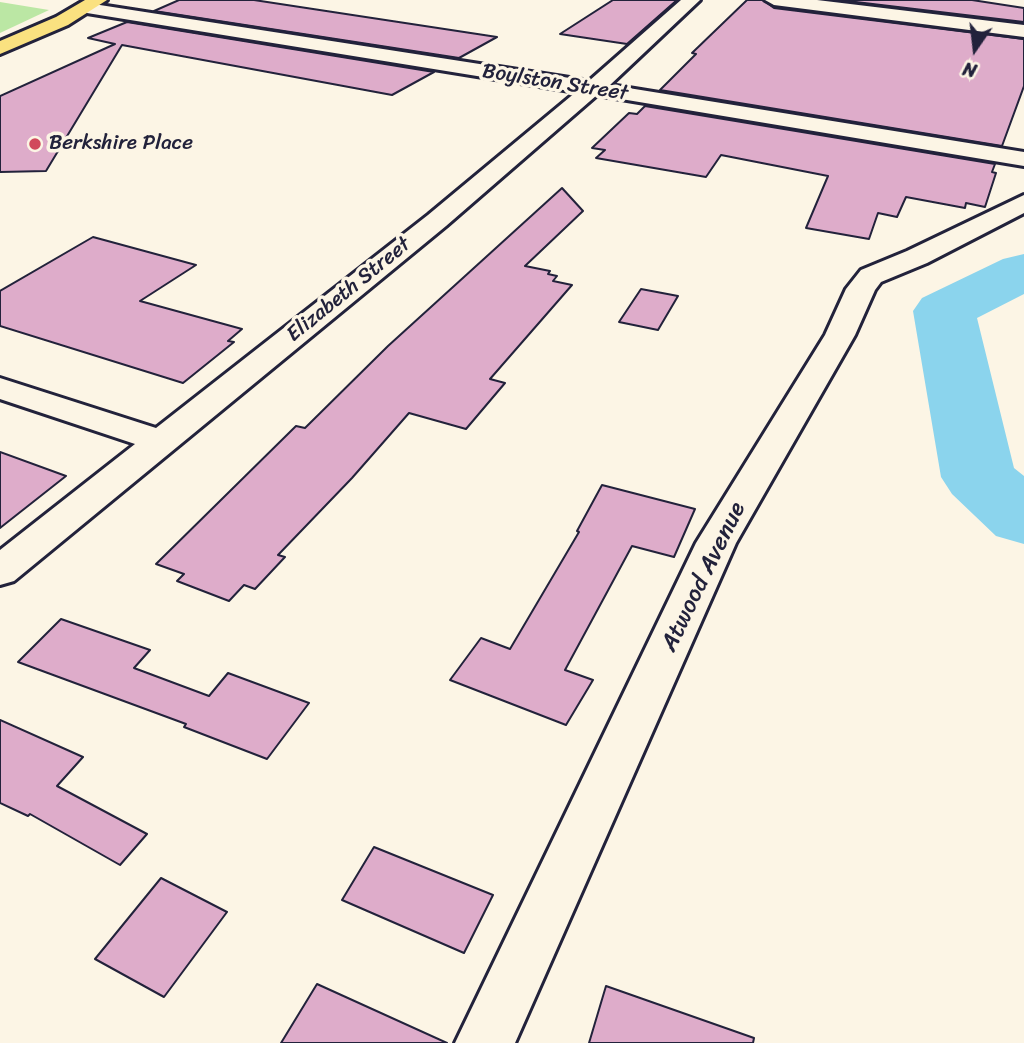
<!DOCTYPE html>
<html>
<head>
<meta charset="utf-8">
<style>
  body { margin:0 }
  #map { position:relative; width:1024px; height:1043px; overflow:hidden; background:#fcf5e5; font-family:Sriracha,sans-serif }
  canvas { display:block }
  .north { position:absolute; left:940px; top:14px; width:70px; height:70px; -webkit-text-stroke:5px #fcf5e5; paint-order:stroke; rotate:194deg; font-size:19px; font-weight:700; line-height:28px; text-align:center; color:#22223b }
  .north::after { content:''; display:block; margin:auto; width:24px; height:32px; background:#22223b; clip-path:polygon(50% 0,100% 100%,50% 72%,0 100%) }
</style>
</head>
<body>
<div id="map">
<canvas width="1024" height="1043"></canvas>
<div class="north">N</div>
</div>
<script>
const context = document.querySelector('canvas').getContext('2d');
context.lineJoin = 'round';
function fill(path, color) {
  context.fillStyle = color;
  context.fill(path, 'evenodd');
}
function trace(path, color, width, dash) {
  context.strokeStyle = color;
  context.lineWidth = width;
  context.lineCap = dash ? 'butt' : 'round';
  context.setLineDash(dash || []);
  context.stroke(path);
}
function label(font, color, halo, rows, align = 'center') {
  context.font = font + ' Sriracha,sans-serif';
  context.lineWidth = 7;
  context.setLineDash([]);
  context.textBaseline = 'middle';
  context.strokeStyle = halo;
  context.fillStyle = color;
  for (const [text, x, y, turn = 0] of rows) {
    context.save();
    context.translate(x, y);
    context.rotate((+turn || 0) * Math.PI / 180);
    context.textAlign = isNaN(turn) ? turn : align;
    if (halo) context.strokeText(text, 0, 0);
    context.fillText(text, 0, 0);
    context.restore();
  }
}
const green = new Path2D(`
  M 0,2 L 49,10 L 0,33 Z`);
const river = new Path2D(`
  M 1024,254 L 1024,294 L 977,318 L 1014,468 L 1024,476 L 1024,544 L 996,536 L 952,494 L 941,477 L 913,311 L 922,298 L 1003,259 Z`);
const building = new Path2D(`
  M 179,0 L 254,0 L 497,37 L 459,58 L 154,11 Z
  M 613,0 L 677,0 L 627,44 L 560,34 Z
  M 747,0 L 763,0 L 774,8 L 1024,39 L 1024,86 L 1002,146 L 660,90 L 696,54 L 692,53 Z
  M 839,0 L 972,0 L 1024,8 L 1024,22 Z
  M 127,22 L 434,72 L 392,95 L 122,45 L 46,171 L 0,172 L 0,96 L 115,44 L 88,38 Z
  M 645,106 L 995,164 L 992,172 L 996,173 L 985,207 L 966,203 L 965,208 L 906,197 L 897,217 L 878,213 L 869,239 L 806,228 L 828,176 L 721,155 L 706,177 L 596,158 L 605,150 L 592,148 L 629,113 L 637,114 Z
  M 562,188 L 583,211 L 525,266 L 550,271 L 548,274 L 557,276 L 553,281 L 572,285 L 490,379 L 505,383 L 466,429 L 409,413 L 352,478 L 278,555 L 285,557 L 255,589 L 244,585 L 229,601 L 177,581 L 184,574 L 156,564 L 296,426 L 305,428 L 388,346 Z
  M 93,237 L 196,265 L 140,301 L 242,329 L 228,341 L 234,342 L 183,383 L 0,326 L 0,291 Z
  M 641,289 L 678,296 L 658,330 L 619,322 Z
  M 0,452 L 66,476 L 0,528 Z
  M 602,485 L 695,509 L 674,557 L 632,546 L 565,670 L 593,680 L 566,725 L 450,680 L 481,638 L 510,649 L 579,532 L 577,531 Z
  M 61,619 L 150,650 L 134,668 L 209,696 L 228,673 L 309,703 L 267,759 L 184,727 L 186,724 L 18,662 Z
  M 0,720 L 83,757 L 57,786 L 147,834 L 120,865 L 30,814 L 28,816 L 0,803 Z
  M 374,847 L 493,895 L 464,953 L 342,900 Z
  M 161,878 L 227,912 L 164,997 L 95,959 Z
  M 317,984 L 447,1043 L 281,1043 Z
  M 606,986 L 754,1038 L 753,1043 L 589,1043 Z`);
const minor = new Path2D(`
  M 681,0 L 700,0 L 610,85 L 1024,152 L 1024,166 L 597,95 L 446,226 L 14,581 L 0,585 L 0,550 L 135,444 L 0,399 L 0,378 L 156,428 L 428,215 L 576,92 L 87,13 L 78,8 L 81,4 L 87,3 L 589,81 Z
  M 765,0 L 817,0 L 1024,25 L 1024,37 L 774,5 Z
  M 1024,195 L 1024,213 L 927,263 L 881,282 L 875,290 L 855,335 L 736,543 L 515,1043 L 455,1043 L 696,543 L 825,335 L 846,289 L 861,270 L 907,251 Z`);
const highway = new Path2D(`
  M 85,0 L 107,0 L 68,25 L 0,54 L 0,41 L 56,17 Z`);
const markers = [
  [35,144,7,"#d1495b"]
];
const farStreetnames = [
  ["Boylston Street",555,83,9],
  ["Elizabeth Street",349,290,-39]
];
const farPoinames = [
  ["Berkshire Place",49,144]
];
const streetNames = [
  ["Atwood Avenue",704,577,-64]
];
fill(green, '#bbe7a4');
fill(river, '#8bd4ed');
fill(building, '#deacca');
trace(building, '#22223b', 2);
trace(minor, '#22223b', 6);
trace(highway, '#22223b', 6);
fill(minor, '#fcf5e5');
fill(highway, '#fae180');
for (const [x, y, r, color] of markers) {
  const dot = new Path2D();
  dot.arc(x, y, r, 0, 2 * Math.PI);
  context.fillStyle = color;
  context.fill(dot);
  trace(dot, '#fcf5e5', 2.5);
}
label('21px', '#22223b', '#fcf5e5', farStreetnames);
label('21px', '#22223b', '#fcf5e5', farPoinames, 'left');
label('24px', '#22223b', '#fcf5e5', streetNames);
</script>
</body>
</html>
